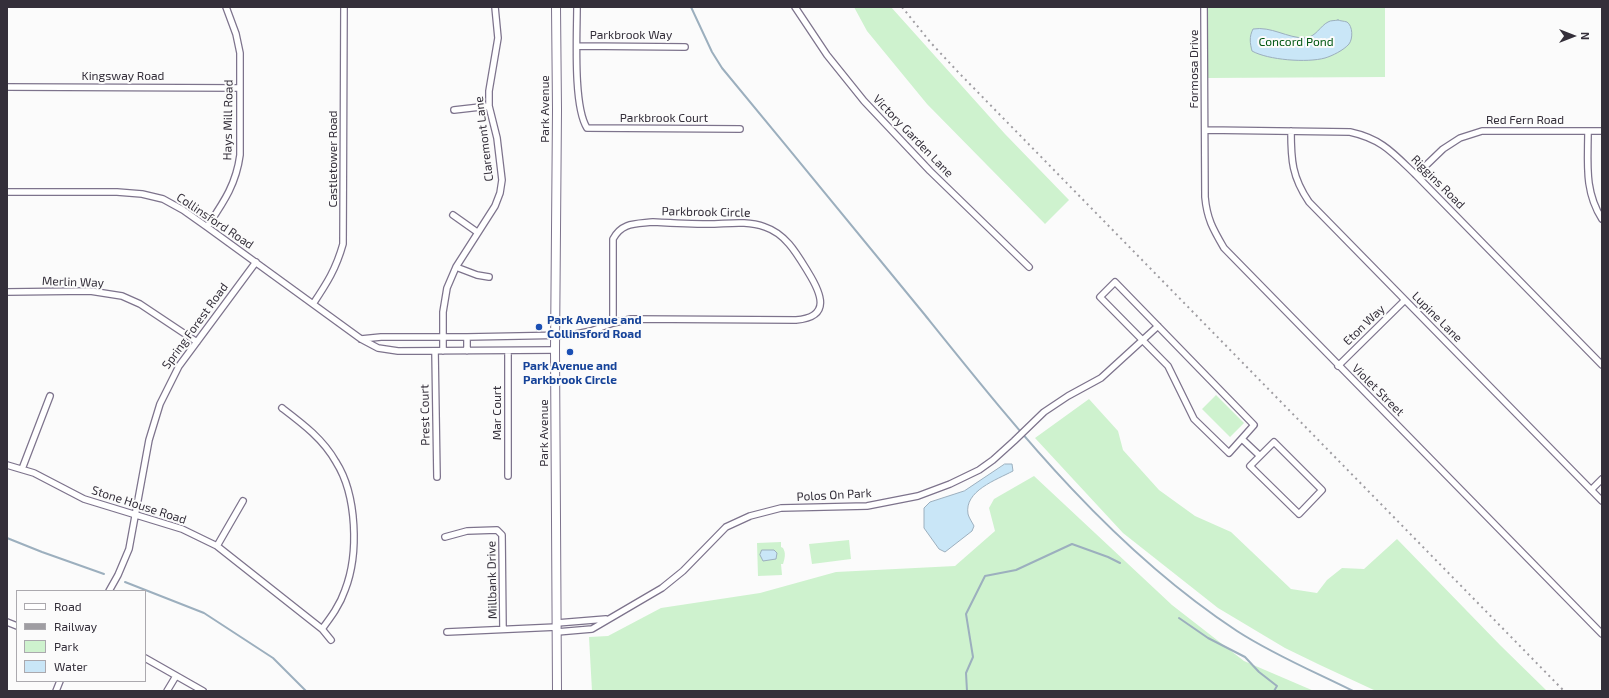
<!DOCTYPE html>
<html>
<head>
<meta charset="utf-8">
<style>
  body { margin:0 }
  #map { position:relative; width:1609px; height:698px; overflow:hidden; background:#fbfbfb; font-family:"Exo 2",sans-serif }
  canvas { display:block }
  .frame { position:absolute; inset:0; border:8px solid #342f3a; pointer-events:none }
  .legend { position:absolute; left:16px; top:590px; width:130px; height:92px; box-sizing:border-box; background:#fbfbfb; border:1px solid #aba9ae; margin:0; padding:5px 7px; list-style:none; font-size:12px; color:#342f3a }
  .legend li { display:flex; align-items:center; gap:8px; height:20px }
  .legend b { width:20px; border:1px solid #aba9ae }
  .north { position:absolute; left:1553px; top:16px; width:40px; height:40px; -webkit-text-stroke:3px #fbfbfb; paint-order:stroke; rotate:90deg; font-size:11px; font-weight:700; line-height:16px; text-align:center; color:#342f3a }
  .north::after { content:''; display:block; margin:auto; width:14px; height:18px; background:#342f3a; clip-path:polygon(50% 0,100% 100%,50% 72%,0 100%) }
</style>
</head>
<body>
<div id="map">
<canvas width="1609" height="698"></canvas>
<div class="frame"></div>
<ul class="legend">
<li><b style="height:5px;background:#fff"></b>Road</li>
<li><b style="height:5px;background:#9f9da2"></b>Railway</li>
<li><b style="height:11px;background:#cef2ce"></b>Park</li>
<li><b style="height:11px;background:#c9e6f7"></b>Water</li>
</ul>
<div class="north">N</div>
</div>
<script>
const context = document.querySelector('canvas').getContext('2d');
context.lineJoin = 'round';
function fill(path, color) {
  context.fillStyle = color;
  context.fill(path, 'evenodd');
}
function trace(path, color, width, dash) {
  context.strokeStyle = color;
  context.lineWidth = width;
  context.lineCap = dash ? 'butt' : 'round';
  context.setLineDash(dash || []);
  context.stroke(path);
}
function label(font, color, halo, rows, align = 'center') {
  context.font = font + ' "Exo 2",sans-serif';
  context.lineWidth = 4;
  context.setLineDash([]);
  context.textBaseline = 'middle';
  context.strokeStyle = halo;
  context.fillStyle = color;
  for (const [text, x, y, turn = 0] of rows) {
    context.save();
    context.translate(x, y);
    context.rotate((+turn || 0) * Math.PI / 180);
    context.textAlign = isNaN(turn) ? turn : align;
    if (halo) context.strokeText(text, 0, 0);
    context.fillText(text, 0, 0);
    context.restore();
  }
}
const green = new Path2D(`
  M 854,7 L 891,7 L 1005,134 L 1069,200 L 1045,224 L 927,104 L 867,31 Z
  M 1206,7 L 1385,7 L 1385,77 L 1207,78 Z
  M 1216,395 L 1244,423 L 1230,437 L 1202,409 Z
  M 1089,399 L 1118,431 L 1123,450 L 1159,490 L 1195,516 L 1231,532 L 1291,589 L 1317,593 L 1327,580 L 1342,568 L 1364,569 L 1397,539 L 1500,645 L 1547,691 L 1376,691 L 1320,665 L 1285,648 L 1218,608 L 1123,533 L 1035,438 Z
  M 1034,476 L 1172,605 L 1244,661 L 1314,691 L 592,691 L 589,637 L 608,636 L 661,608 L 760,593 L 836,572 L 955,566 L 995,531 L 989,508 L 994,499 Z
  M 849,540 L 851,559 L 812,564 L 809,544 Z
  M 781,542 L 781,547 L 783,548 C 786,553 785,558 783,564 L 781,564 L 782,575 L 758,576 L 757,543 Z`);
const water = new Path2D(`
  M 1338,20 C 1340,21 1344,21 1347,22 C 1353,26 1353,39 1349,44 C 1344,50 1332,56 1325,58 C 1307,63 1268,60 1252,51 C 1250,43 1249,37 1253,29 C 1271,26 1287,38 1305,38 C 1316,37 1320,26 1328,22 C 1331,20 1335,21 1338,20 Z
  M 1005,464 L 1012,464 L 1013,471 C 996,480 964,491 968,514 C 969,518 972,522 974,526 L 972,531 L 945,552 L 939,549 L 924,528 L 924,508 L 930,502 L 964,491 Z
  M 762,550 L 774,550 L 777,553 L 776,559 L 763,561 L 760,555 Z`);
const stream = new Path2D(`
  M 691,7 L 712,52 L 722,68 C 790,150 857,232 925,315 C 1019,432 1111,548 1237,631 C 1274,655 1315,672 1353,691
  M 7,538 L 42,552 L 104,574
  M 125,582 L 204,613 L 273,658 L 306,691
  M 1179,618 L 1208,638 L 1245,657 L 1259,672 L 1277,686 L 1274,691
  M 469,691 L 486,691
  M 967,691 L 966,673 L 973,657 L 966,614 L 985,576 L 1016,570 L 1072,544 L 1108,557 L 1120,563`);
const minor = new Path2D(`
  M 577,7 C 577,35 573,106 587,128 L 740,129
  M 795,7 L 827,55 L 864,101 L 930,171 L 1029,267
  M 1204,7 L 1205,197 C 1207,219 1213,229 1224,248 L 1602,634
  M 577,46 L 685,47
  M 7,87 L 240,88
  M 454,110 L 489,106
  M 1205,130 L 1350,132 C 1382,139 1393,153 1416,175 L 1602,365
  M 1291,131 C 1291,160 1292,177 1309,202 L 1602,501
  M 1588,131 C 1588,163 1584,191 1602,219
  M 1416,175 L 1443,149 L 1460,138 L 1482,131 L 1602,131
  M 7,192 L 117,192 L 142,194 L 163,199 L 183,210 L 207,227 L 361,339 L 378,348 L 398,351 L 555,350
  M 453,215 L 477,232
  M 653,222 C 671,223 689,224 708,224 C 727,224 746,220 765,227 C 786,234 797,254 808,272 C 821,293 832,317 796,320 L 631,319 L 613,323 L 613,239 C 622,222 636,224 653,222 Z
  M 207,227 C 223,203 236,185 240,155 L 240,53 L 236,34 L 226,7
  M 456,267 L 477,275 L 489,277
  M 1115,282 L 1254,425 L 1229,453 L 1194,419 L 1168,366 L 1100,297 Z
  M 7,292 L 90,291 L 122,296 L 140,304 L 197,342
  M 313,304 C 327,283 336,269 343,244 L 344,7
  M 361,339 L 381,337 L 467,337 L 571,335 L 591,331 L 613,323
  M 435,351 L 437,477
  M 443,351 L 443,312 L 447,288 L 456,267 L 495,206 L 500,193 L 502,180 L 497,138 L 489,106 L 489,91 L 498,38 L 495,7
  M 467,351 L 467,337
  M 1338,366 L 1405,300
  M 282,408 C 303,424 323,439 336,462 C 357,495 359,554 345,590 C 340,605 331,617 322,629
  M 1242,439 L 1260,456
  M 1274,442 L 1322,490 L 1299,514 L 1250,466 Z
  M 7,465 L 34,473 L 84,499 L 182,529 L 217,546 L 322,629 L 331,640
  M 22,469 L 50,396
  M 508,476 L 508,351
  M 1591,490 L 1602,479
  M 445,537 L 467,531 L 497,530 L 502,535 L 503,629
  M 217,546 L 243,501
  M 109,591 L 118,575 L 129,549 L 149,440 L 160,404 L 179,366 L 256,262
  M 7,622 L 17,626
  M 557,623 L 606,619
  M 447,632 L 557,627
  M 557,632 L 592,629 L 662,588 L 683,571 L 726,527 L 750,516 L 781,508 L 867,506 L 918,496 L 950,484 L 979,470 L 993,460 L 1014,441 L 1044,412 L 1068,396 L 1101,378 L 1158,326
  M 145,658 L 203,691
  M 56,691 L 60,681
  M 167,691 L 176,676`);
const secondary = new Path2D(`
  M 556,7 L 557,110 L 555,350 L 557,691`);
const rail = new Path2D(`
  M 902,7 L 931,43 L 959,73 L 1564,691`);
const markers = [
  [539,327,4,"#1a4fb4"],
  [570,352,4,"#1a4fb4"]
];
const streetNames = [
  ["Parkbrook Way",631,35],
  ["Formosa Drive",1194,69,-90],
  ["Kingsway Road",123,76],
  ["Park Avenue",545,109,-90],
  ["Parkbrook Court",664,118],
  ["Hays Mill Road",228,120,-89],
  ["Red Fern Road",1525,120],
  ["Victory Garden Lane",913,136,46],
  ["Claremont Lane",484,139,-97],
  ["Castletower Road",333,159,-90],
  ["Riggins Road",1438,182,45],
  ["Parkbrook Circle",706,212,1],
  ["Collinsford Road",215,221,34],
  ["Merlin Way",73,282,2],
  ["Lupine Lane",1437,317,45],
  ["Eton Way",1364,325,-44],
  ["Spring Forest Road",195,326,-54],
  ["Violet Street",1378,390,45],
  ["Mar Court",497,413,-90],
  ["Prest Court",425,415,-91],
  ["Park Avenue",544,433,-90],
  ["Polos On Park",834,495,-3],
  ["Stone House Road",139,505,18],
  ["Millbank Drive",492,580,-91]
];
const parkNames = [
  ["Concord Pond",1296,42]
];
const transitNames = [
  ["Park Avenue and",547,320],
  ["Collinsford Road",547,334],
  ["Park Avenue and",570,366,"center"],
  ["Parkbrook Circle",570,380,"center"]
];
fill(green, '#cef2ce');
fill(water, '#c9e6f7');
trace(water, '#9cafbe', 1);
trace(stream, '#9cafbe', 2);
trace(minor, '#7d738c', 8);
trace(secondary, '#7d738c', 10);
trace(minor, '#fff', 5.5);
trace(secondary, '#fff', 8);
trace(rail, '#9f9da2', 2, [2, 4]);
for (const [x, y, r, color] of markers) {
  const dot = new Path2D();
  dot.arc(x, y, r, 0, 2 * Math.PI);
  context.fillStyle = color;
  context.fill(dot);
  trace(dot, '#fbfbfb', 1.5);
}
label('12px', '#342f3a', '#fbfbfb', streetNames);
label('12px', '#005712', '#fbfbfb', parkNames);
label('bold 12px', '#164399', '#fbfbfb', transitNames, 'left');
</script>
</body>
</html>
